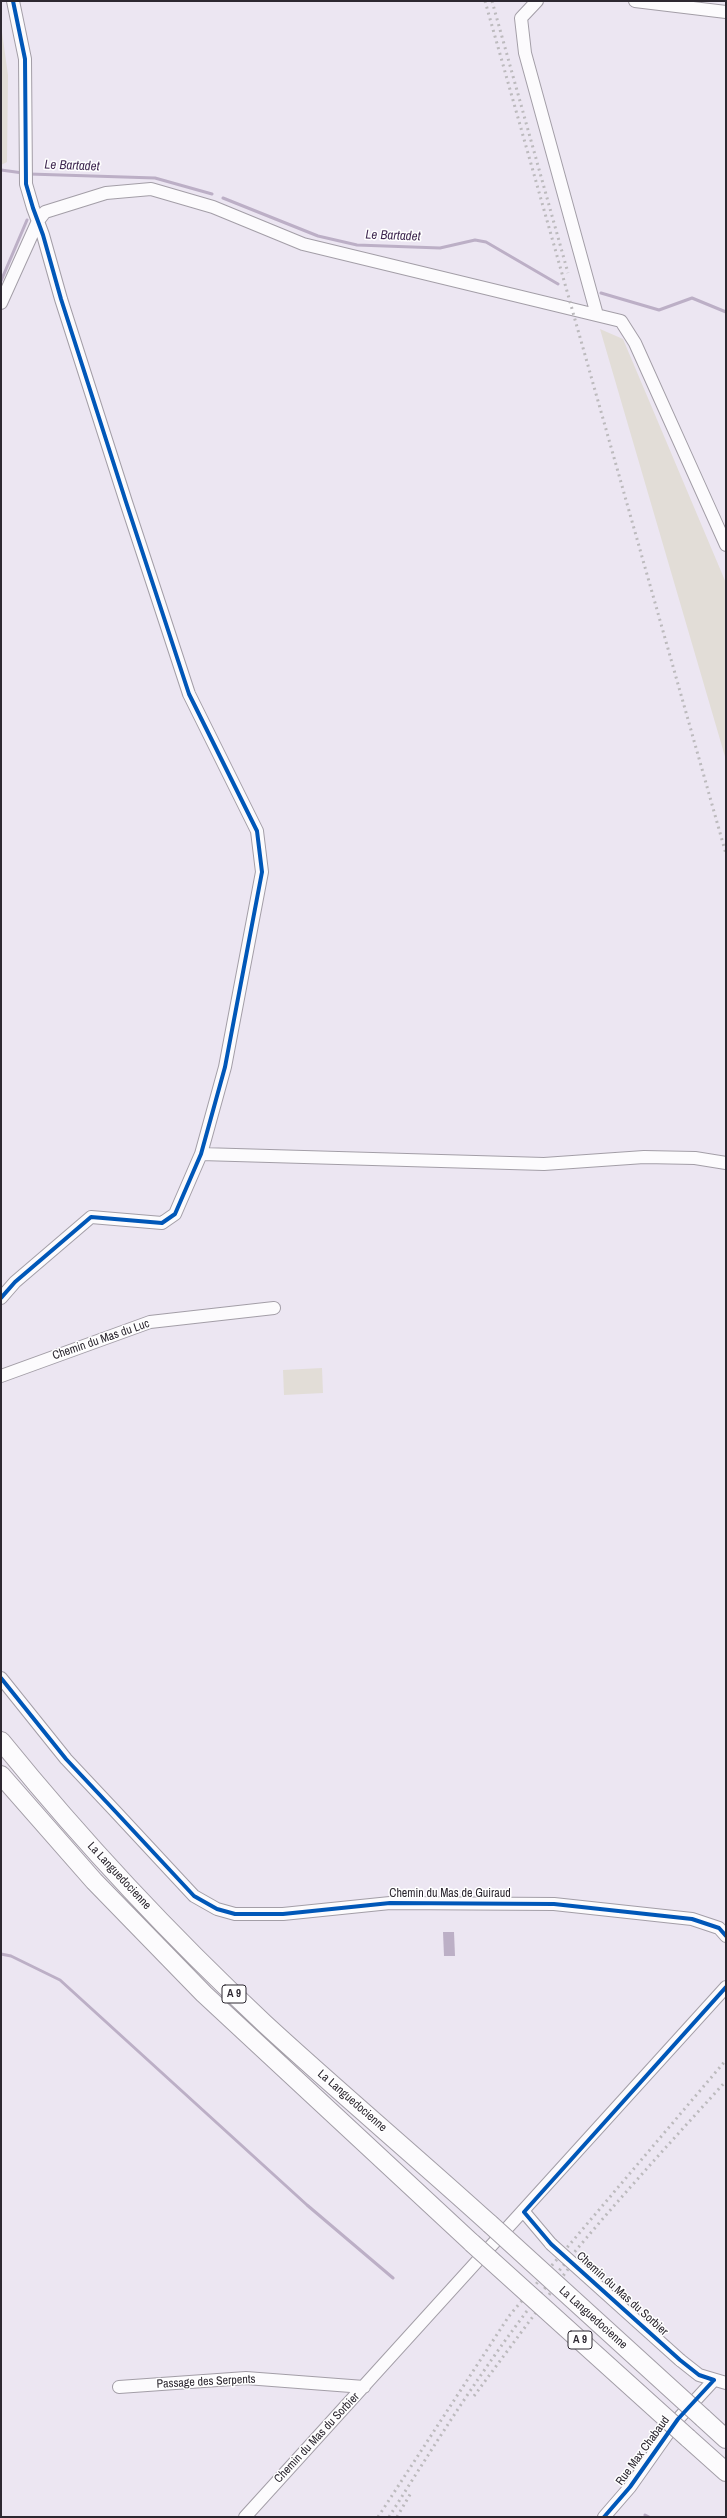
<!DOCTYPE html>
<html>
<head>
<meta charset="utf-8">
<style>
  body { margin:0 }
  #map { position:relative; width:727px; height:2518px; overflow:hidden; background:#ece6f2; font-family:"Archivo Narrow",sans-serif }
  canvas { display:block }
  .frame { position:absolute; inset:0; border:2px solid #2d2831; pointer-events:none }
</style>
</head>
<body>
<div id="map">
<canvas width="727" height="2518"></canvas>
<div class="frame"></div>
</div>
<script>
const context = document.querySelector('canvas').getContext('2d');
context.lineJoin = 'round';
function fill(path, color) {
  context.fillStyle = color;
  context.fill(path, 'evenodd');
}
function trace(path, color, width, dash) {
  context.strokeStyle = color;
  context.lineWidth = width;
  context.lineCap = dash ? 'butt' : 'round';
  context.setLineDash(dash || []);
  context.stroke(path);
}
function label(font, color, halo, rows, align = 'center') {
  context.font = font + ' "Archivo Narrow",sans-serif';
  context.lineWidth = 3;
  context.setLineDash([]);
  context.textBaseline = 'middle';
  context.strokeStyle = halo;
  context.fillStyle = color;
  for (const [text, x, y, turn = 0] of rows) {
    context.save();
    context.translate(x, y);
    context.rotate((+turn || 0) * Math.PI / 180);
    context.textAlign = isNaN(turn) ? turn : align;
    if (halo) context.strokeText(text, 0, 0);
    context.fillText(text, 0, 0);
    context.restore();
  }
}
const green = new Path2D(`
  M 1,25 L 8,75 L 7,162 L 1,165 Z
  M 600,329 L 623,339 L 726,583 L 726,760 Z
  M 322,1368 L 323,1393 L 284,1395 L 283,1370 Z`);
const water = new Path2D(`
  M 443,1932 L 454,1932 L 455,1956 L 444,1956 Z`);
const stream = new Path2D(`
  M 1,170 L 23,173
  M 29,174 L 155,178 L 212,194
  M 223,198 L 318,236 L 357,245 L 440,248 L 475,240 L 486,242 L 558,284
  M 1,281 L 27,220
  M 601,293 L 659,310 L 692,298 L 726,312
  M 1,1954 L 11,1956 L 60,1980 L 307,2205 L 393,2278
  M 645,2515 L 649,2517`);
const minor = new Path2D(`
  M 537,1 L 521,18 L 525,53 L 597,315
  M 635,1 L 726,12
  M 1,303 L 38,221 L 45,212 L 106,193 L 151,189 L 213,207 L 303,244 L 621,321 L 635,343 L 726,545
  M 201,1154 L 544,1164 L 644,1157 L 695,1158 L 726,1163
  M 1,1298 L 15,1282 L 91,1217 L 162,1223 L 175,1214 L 201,1154 L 225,1067 L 262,872 L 257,831 L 189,694 L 126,502 L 61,299 L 43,235 L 33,208 L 26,184 L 25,59 L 13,1
  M 1,1376 L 150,1322 L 274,1308
  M 1,1678 L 66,1759 L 114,1810 L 194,1896 L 217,1909 L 235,1914 L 283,1914 L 390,1903 L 554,1904 L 692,1919 L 719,1928 L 726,1936
  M 524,2212 L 551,2244
  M 680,2360 L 699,2375 L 726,2383
  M 119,2387 L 246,2378 L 364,2387
  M 245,2517 L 726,1987
  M 604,2517 L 630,2487 L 678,2419 L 714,2380`);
const highway = new Path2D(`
  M 1,1741 C 82,1841 171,1936 265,2024 C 339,2092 415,2156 490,2224
  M 1,1775 L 94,1881 L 204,1994 L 472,2243
  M 703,2418 L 726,2439
  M 688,2438 L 726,2472`);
const rail = new Path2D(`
  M 485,1 L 726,854
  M 492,1 L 568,273
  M 474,2396 L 580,2253
  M 378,2517 L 509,2316 L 726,2060
  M 389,2517 C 433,2447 477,2377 527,2311 C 589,2231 658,2156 726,2081
  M 397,2517 L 412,2491`);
const minorBridge = new Path2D(`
  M 551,2244 L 680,2360`);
const highwayBridge = new Path2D(`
  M 490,2224 L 703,2418
  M 472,2243 L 688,2438`);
const cycleway = new Path2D(`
  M 1,1298 L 15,1282 L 91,1217 L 162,1223 L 175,1214 L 201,1154 L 225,1067 L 262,872 L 257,831 L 189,694 L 126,502 L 61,299 L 43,235 L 33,208 L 26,184 L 25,59 L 13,1
  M 1,1678 L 66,1759 L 114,1810 L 194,1896 L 217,1909 L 235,1914 L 283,1914 L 390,1903 L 554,1904 L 692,1919 L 719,1928 L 726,1936
  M 714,2380 L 699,2375 L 680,2360 L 551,2244 L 524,2212 L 726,1987
  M 604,2517 L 630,2487 L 678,2419 L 714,2380`);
const shields = [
  [234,1994,24],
  [580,2340,24]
];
const shieldNames = [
  ["A 9",234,1994],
  ["A 9",580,2340]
];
const streetNames = [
  ["Chemin du Mas du Luc",101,1340,-19],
  ["La Languedocienne",119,1876,47],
  ["Chemin du Mas de Guiraud",450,1894],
  ["La Languedocienne",352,2101,41],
  ["Chemin du Mas du Sorbier",622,2294,42],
  ["La Languedocienne",593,2318,42],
  ["Passage des Serpents",206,2382,-3],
  ["Chemin du Mas du Sorbier",317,2438,-47],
  ["Rue Max Chabaud",643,2451,-54]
];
const waterNames = [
  ["Le Bartadet",72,166,2],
  ["Le Bartadet",393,236,2]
];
fill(green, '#e2ddd7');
fill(water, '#bcafc6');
trace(stream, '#bcafc6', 3);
trace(minor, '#a39ea7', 14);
trace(highway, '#a39ea7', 20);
trace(minor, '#fcfbfd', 12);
trace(highway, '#fcfbfd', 18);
trace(rail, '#bcbabd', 3, [2, 4]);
trace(minorBridge, '#a39ea7', 14, []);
trace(highwayBridge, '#a39ea7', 20, []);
trace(minorBridge, '#fcfbfd', 12);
trace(highwayBridge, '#fcfbfd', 18);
trace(cycleway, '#0057b8', 4);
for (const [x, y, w] of shields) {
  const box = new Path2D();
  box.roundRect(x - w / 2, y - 9, w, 18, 3);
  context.fillStyle = '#fff';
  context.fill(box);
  trace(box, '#2d2831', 1);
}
label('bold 11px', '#2d2831', null, shieldNames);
label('12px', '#2d2831', '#fff', streetNames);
label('italic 13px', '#422b53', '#fff', waterNames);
</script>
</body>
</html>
